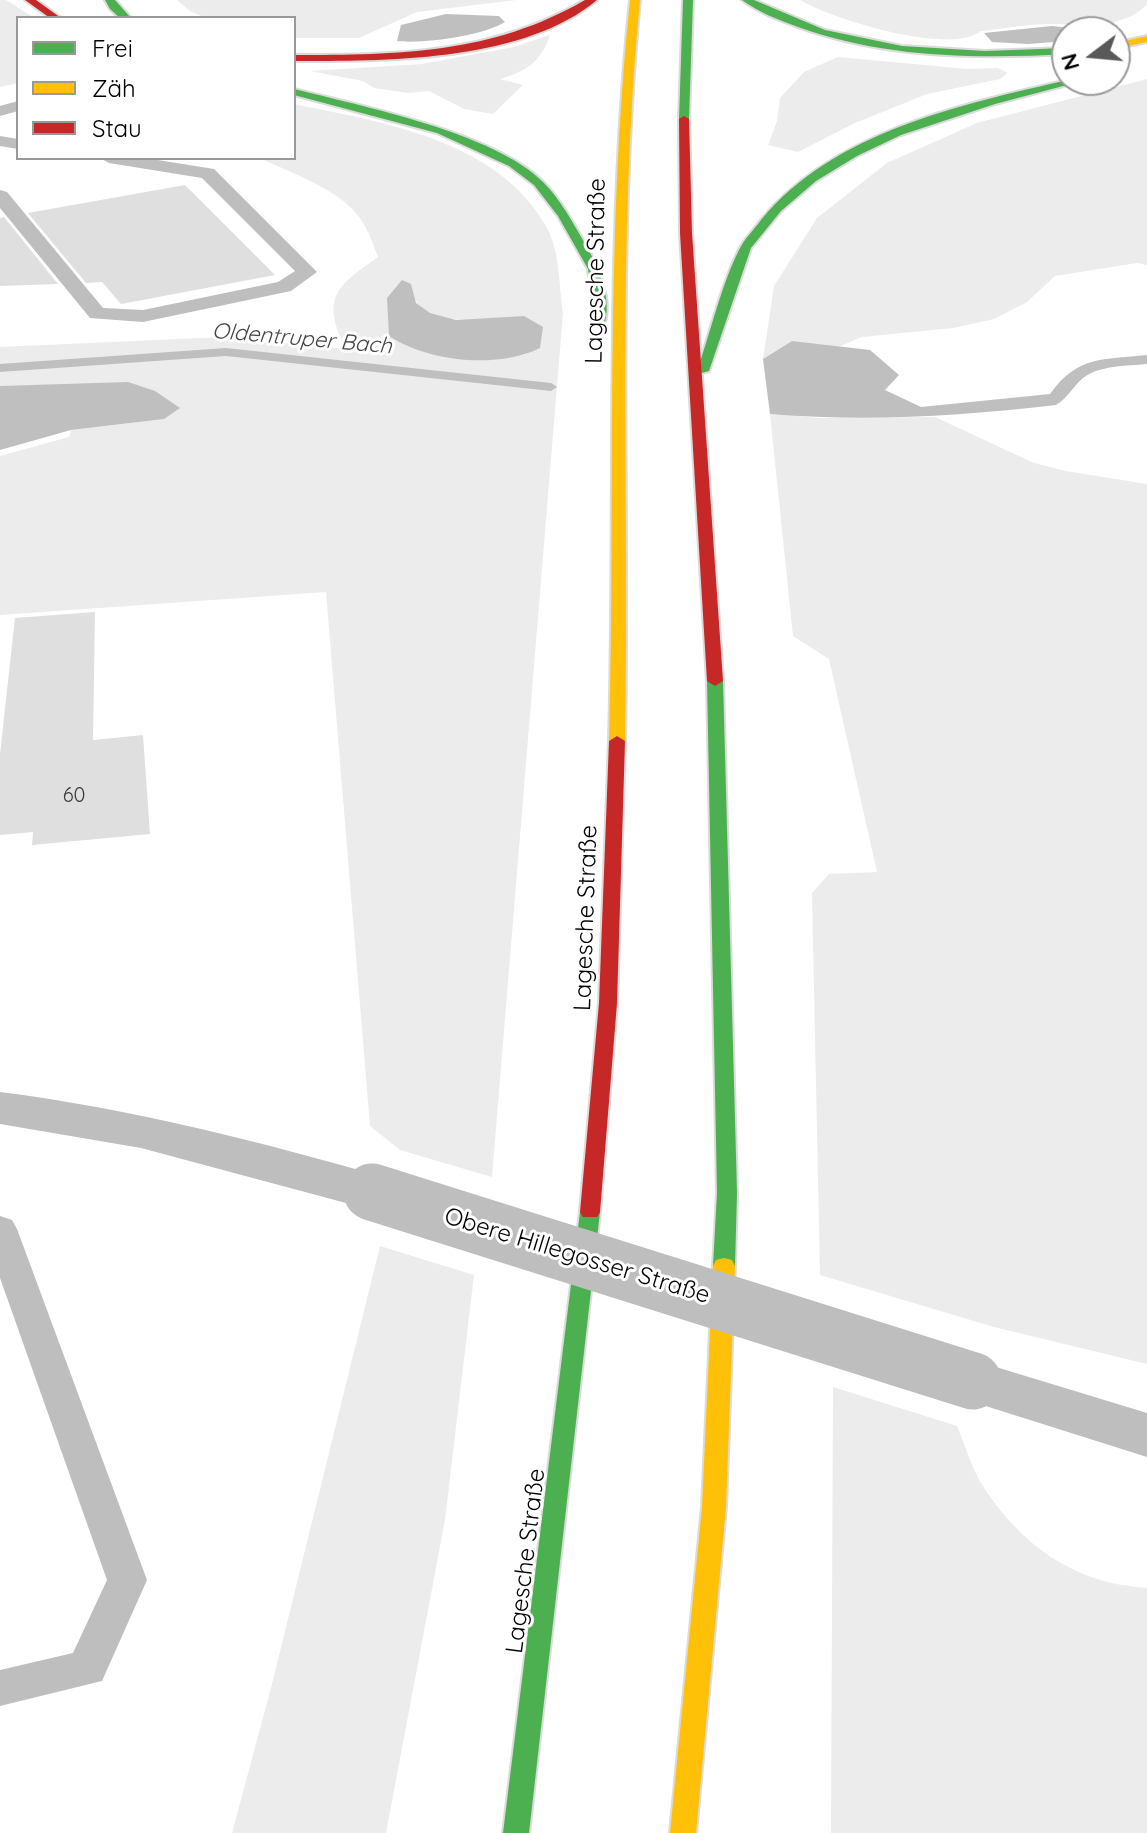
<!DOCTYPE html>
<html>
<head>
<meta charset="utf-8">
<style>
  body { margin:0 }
  #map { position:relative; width:1147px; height:1833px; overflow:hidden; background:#fff; font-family:Quicksand,sans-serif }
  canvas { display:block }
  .legend { position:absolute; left:16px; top:16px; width:280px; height:144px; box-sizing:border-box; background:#fff; border:2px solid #999; margin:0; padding:10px 14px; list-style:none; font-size:24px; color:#000 }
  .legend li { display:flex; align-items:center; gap:16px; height:40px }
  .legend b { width:40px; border:2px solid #999 }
  .north { position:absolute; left:1051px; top:16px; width:80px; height:80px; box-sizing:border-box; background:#fff; border:2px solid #999; border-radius:50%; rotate:254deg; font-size:22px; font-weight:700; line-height:32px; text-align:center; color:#000 }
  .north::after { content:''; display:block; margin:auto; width:28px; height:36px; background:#595959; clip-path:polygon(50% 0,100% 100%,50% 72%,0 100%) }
</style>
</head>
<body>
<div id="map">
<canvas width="1147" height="1833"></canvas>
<ul class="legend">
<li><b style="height:10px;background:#4caf50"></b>Frei</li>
<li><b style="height:10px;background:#ffc107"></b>Zäh</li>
<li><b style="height:10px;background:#c62828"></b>Stau</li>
</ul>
<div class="north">N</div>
</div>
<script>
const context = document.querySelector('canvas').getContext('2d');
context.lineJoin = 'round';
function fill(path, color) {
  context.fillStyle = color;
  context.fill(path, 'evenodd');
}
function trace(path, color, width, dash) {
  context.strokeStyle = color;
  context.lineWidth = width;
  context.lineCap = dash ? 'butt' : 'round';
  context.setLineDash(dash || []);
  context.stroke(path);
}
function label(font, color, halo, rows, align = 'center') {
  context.font = font + ' Quicksand,sans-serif';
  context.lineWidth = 6;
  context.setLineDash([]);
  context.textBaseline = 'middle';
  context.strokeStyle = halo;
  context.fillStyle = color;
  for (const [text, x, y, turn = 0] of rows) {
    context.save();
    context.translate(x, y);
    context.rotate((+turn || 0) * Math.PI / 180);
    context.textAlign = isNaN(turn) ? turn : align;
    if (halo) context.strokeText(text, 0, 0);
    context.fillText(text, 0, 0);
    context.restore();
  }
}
const green = new Path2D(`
  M 0,0 L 6,0 L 35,18 L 18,18 L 18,83 L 0,87 Z
  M 177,0 L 516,0 L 417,12 L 359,38 L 294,38 L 294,18 L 206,18 L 190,11 Z
  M 800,0 L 1147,0 L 1147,4 C 1124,30 1081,24 1050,24 C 1027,24 1003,29 981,31 C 950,56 832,19 800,0 Z
  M 550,35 C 541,62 527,71 500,79 L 523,85 L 493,114 L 464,109 L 429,91 L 408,93 L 374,88 L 363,81 L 310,71 L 422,64 L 514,47 Z
  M 838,57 L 968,69 L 998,68 L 1008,73 L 1000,79 L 927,94 L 855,123 L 798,152 L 768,145 L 777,121 L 780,98 L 804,72 Z
  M 1147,79 L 1147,265 L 1137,263 L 1055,276 L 1027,302 L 994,319 L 953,328 L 862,337 L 838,347 L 792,341 L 763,359 L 774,286 L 817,218 L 887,163 L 977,123 Z
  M 294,104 C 382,122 499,140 547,228 C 560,252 559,287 563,313 L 492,1177 L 400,1150 L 370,1126 L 326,592 L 0,615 L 0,456 L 69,437 L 71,430 L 164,419 L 76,385 L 0,386 L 0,347 L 223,337 L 346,349 C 320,297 337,286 378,257 C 372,241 366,224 355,212 C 332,186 290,173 260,158 L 294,158 ZM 411,284 C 412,290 414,299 417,303 C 435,329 497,318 524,316 L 527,354 L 502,358 L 454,358 L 389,313 L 387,298 Z
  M 770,414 L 820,418 L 935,417 L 1034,463 L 1066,471 L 1147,484 L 1147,1364 L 994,1327 L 820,1275 L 812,893 L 829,874 L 877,872 L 829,659 L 793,636 Z
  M 380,1246 L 474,1275 L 445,1520 L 386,1833 L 232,1833 L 271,1688 Z
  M 833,1387 L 957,1426 C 965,1445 971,1466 981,1483 C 1019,1544 1074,1584 1147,1588 L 1147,1833 L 831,1833 Z`);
const water = new Path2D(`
  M 446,14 L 499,16 L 505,22 C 482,36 424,44 397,41 L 401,25 Z
  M 1052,26 L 1106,32 L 1067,32 L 1067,41 L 1028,44 L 992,42 L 984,33 Z
  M 402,280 L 411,284 L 416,303 L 430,313 L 456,320 L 524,316 L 543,327 L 540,348 C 498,369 428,362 389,336 L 387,298 Z
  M 792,341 L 870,350 L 899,375 L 885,390 L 921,407 L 1050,394 C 1078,355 1103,360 1147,355 L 1147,364 C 1127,366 1100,365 1083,378 C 1072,387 1069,397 1056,405 C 960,416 866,422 770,414 L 763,359 Z
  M 128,382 L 155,391 L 180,408 L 164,419 L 71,430 L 0,450 L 0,386 Z`);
const stream = new Path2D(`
  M 226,348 L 551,383 L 557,387 L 551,391 L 226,356 L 0,372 L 0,364 Z`);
const building = new Path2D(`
  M 185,185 L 275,275 L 121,304 L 102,282 L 86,283 L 28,213 Z
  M 4,217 L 58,284 L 0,286 L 0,218 Z
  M 95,612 L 93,740 L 143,735 L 150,834 L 32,845 L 33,832 L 0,835 L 0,754 L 15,618 Z`);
const lane = new Path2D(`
  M 18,101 L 18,111 L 0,116 L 0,106 Z
  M 0,136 L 18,139 L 18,149 L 0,146 Z
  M 100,158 L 145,158 L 214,169 L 317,272 L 291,291 L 143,322 L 90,318 L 0,208 L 0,190 L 7,192 L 103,308 L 143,310 L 278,282 L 295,271 L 202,178 L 109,163 Z
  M 0,1216 L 12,1220 L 17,1229 L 147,1580 L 102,1681 L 0,1706 L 0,1670 L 73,1653 L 107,1580 L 0,1278 Z`);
const street = new Path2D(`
  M 0,1092 C 133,1109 262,1142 390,1179 L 397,1192 L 390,1205 L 372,1210 L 141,1148 L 0,1124 Z
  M 973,1360 L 1147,1413 L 1147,1457 L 954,1396 L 946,1381 L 954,1366 Z`);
const fast = new Path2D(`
  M 105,0 L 115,0 L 131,18 L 120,18 L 110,9 Z
  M 683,0 L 693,0 L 689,119 L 684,122 L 679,119 Z
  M 742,0 L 754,0 L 825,30 L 902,46 L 985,51 L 1067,48 L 1067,54 C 976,59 884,58 798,27 C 779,20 758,12 742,0 Z
  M 1068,80 L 1086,80 L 995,104 L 901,135 L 857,156 L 816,181 L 781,211 L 751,248 L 709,371 L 698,374 L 697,371 C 710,334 722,283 739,250 C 744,239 754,230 761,220 C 833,132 962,104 1068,80 Z
  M 294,89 C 361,106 495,133 543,182 C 560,199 572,221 584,242 C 597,264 612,296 605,322 L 595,319 L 588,269 L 558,216 L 534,185 L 509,166 L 437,133 L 294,95 Z
  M 715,676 L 723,681 L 737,1193 L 735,1266 L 732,1272 L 724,1274 L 716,1272 L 713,1266 L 717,1193 L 707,681 Z
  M 590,1205 L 597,1207 L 600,1212 L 529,1833 L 503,1833 L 580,1212 L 583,1207 Z`);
const slow = new Path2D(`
  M 630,0 L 640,0 C 616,247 630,494 625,741 L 617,746 L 609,741 C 616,494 604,247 630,0 Z
  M 1147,36 L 1147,42 L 1115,49 L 1115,43 Z
  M 724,1258 L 732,1260 L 735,1266 L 726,1507 L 696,1833 L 670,1833 L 702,1507 L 713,1266 L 716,1260 Z`);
const jam = new Path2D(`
  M 25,0 L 36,0 L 61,18 L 50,18 Z
  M 585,0 L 597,0 C 523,62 386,61 294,61 L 294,55 C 399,55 492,54 585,0 Z
  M 684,116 L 689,119 L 692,233 L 723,681 L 715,686 L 707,681 L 680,233 L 679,119 Z
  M 617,736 L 625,741 L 617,1003 L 600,1212 L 597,1217 L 583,1217 L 580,1212 L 599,1003 L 609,741 Z`);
const streetBridge = new Path2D(`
  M 372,1192 L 973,1381`);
const numberNames = [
  ["60",74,796]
];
const farWaternames = [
  ["Oldentruper Bach",302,339,5]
];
const streetNames = [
  ["Lagesche Straße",596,271,-89],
  ["Lagesche Straße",586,918,-88],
  ["Obere Hillegosser Straße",577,1256,17],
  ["Lagesche Straße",526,1561,-83]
];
fill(green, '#ececec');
fill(water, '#bfbfbf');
fill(stream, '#bfbfbf');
fill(building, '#dfdfdf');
trace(fast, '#dbdbdb', 4);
trace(slow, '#dbdbdb', 4);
trace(jam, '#dbdbdb', 4);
fill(lane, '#bebebe');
fill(street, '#bebebe');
fill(fast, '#4caf50');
fill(slow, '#ffc107');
fill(jam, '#c62828');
trace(streetBridge, '#bebebe', 57);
label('20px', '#383838', null, numberNames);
label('italic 22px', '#444', '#fff', farWaternames);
label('24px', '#000', '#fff', streetNames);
</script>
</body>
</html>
